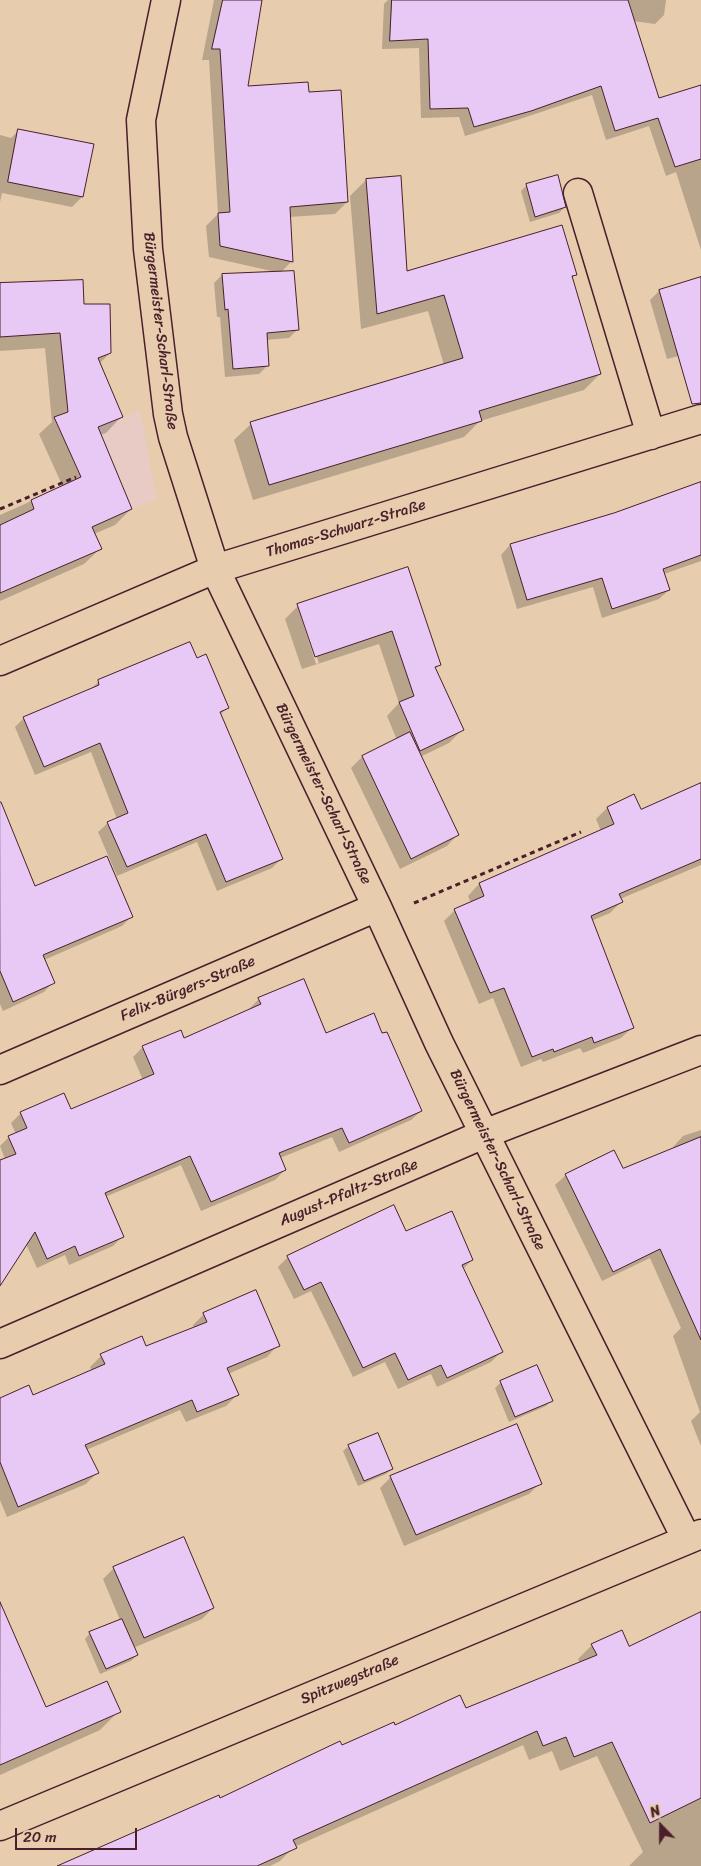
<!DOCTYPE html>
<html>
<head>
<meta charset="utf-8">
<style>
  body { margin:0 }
  #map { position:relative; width:701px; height:1866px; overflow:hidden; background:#e7ccae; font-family:Sriracha,sans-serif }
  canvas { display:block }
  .north { position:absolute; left:636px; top:1801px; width:50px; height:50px; -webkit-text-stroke:4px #e7ccae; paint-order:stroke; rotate:338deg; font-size:14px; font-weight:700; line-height:20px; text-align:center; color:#4a1f2b }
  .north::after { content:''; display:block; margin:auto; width:18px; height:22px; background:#4a1f2b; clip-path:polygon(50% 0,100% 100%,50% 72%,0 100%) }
  .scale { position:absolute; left:15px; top:1828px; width:122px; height:22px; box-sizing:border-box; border:2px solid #4a1f2b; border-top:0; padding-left:6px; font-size:15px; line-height:18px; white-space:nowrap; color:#4a1f2b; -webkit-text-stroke:4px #e7ccae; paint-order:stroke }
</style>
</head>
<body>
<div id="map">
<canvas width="701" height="1866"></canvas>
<div class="north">N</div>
<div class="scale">20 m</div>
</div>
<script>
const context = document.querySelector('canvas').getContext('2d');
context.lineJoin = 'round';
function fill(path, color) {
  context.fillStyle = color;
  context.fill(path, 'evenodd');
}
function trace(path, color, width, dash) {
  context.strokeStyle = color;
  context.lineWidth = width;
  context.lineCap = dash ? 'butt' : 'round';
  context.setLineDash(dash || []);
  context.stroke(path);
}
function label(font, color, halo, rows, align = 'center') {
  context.font = font + ' Sriracha,sans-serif';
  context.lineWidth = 4.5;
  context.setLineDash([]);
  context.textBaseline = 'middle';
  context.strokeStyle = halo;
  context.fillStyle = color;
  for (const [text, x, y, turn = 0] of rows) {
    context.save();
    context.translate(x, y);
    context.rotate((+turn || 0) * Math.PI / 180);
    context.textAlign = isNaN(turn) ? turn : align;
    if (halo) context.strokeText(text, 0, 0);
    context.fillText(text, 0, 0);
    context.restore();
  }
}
const built = new Path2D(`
  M 140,411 L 157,499 L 100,523 L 65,441 Z`);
const shadow = new Path2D(`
  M 214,0 L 261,0 L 246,87 L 308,93 L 347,202 L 335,214 L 289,217 L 292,261 L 281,272 L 298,329 L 289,338 L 266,340 L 268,365 L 259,374 L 225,377 L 220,317 L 217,317 L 214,283 L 222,275 L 276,272 L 209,257 L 206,226 L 218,214 L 209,60 L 202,60 Z
  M 388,0 L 666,0 L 664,15 L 655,24 L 633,21 L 658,100 L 701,86 L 701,250 L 676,172 L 666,176 L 649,126 L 606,140 L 592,95 L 520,119 L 465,136 L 459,117 L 421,118 L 419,48 L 382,49 L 384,4 Z
  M 19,130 L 82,197 L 72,207 L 2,193 L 0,202 L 0,135 L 11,138 Z
  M 557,177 L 565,207 L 559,213 L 530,222 L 521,191 L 526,186 Z
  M 366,180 L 405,272 L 575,275 L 571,279 L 600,374 L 584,390 L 480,421 L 464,437 L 253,500 L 234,440 L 251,424 L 444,365 L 428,311 L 361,329 L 350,196 Z
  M 701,279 L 701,350 L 667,359 L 650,300 L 659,291 Z
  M 0,284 L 83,306 L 110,353 L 99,364 L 121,417 L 106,433 L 100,435 L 131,509 L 115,525 L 94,534 L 100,549 L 84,564 L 0,601 L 0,515 L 63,487 L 39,434 L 52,422 L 45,348 L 0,351 Z
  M 701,483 L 701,561 L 664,574 L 669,590 L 659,599 L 602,618 L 593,587 L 517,609 L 501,555 L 510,545 L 614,514 Z
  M 407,569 L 439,665 L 435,669 L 462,730 L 449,743 L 420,757 L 458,834 L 447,846 L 400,869 L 351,768 L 362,757 L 397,740 L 387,716 L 399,703 L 379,644 L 302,669 L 285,619 L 298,606 ZM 299,611 L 301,611 L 319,663 L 316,664 Z
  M 196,660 L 227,708 L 220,715 L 281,859 L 272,868 L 217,891 L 197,842 L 117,876 L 98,832 L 108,823 L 117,819 L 91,752 L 35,775 L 15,727 L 24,718 L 90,690 L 99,681 Z
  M 701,784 L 701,865 L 620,899 L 621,902 L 610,913 L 591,921 L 633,1027 L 621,1038 L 583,1053 L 580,1048 L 543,1062 L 541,1059 L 521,1067 L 493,998 L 479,1004 L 444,921 L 455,910 L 471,903 L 468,896 L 479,884 L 601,831 L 596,819 L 607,808 L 634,796 L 640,811 Z
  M 0,820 L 35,888 L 131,917 L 122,926 L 44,960 L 53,982 L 44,992 L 3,1011 L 0,1004 Z
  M 259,999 L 326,1034 L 382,1035 L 421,1111 L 411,1120 L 339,1152 L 332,1137 L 280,1158 L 285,1170 L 275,1180 L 201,1211 L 181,1165 L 105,1197 L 123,1236 L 113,1246 L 69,1265 L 65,1255 L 37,1268 L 26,1244 L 0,1284 L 0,1161 L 5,1159 L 0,1146 L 9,1137 L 16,1134 L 11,1123 L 21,1113 L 70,1111 L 143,1080 L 133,1057 L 142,1048 L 180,1032 L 184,1040 L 250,1011 L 249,1009 Z
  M 701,1130 L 701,1446 L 691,1421 L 700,1412 L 673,1336 L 681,1328 L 650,1258 L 602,1281 L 555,1185 L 566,1175 L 613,1152 L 622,1170 L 674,1149 L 673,1147 L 683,1136 Z
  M 405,1233 L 472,1260 L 463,1269 L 501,1352 L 491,1362 L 437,1387 L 431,1374 L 398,1389 L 385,1362 L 353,1377 L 311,1291 L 294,1299 L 278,1267 L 288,1257 Z
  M 204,1314 L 278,1345 L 267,1357 L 228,1374 L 237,1395 L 226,1406 L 186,1422 L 180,1410 L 86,1450 L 97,1473 L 86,1484 L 7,1517 L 0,1500 L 0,1399 L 33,1397 L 92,1371 L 90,1367 L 101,1356 L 145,1348 L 194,1328 L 193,1325 Z
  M 501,1382 L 551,1401 L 546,1406 L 509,1422 L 495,1388 Z
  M 349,1446 L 392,1469 L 386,1474 L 358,1486 L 343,1451 Z
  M 391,1477 L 540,1483 L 529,1494 L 404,1546 L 380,1488 Z
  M 114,1568 L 213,1608 L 202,1619 L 133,1648 L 137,1655 L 131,1661 L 100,1674 L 85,1639 L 90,1633 L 120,1620 L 103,1579 Z
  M 701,1614 L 701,1866 L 629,1866 L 643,1852 L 597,1756 L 560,1771 L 552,1751 L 529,1760 L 523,1745 L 294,1847 L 280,1861 L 270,1866 L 61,1866 L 220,1800 L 341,1747 L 394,1727 L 465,1710 L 580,1664 L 578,1659 L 592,1645 L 629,1647 Z
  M 0,1615 L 46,1709 L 119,1711 L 100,1730 L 0,1775 Z`);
const building = new Path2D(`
  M 223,0 L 262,0 L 248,86 L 308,82 L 309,92 L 341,90 L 348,202 L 290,207 L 293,262 L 220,246 L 218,213 L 230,212 L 220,49 L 212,49 Z
  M 392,0 L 628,0 L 659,98 L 701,85 L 701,159 L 675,167 L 658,118 L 615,131 L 601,86 L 531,111 L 474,127 L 468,108 L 430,109 L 428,39 L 390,41 Z
  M 18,129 L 94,144 L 83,197 L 8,182 Z
  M 558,175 L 566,207 L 535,217 L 526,184 Z
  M 401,176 L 407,271 L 562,225 L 577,275 L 572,276 L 601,374 L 479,411 L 482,421 L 269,485 L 250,422 L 463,358 L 444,295 L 377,314 L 366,179 Z
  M 294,271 L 299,330 L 267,333 L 269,366 L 233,369 L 228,309 L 225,310 L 222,274 Z
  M 701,277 L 701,403 L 692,404 L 659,290 Z
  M 83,280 L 84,304 L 110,304 L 111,353 L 98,358 L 123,417 L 98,427 L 132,509 L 92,527 L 102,549 L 0,593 L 0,525 L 34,509 L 31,500 L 81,477 L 54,417 L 68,412 L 60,333 L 0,337 L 0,283 Z
  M 701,482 L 701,555 L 663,569 L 670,590 L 612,609 L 602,578 L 527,600 L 510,544 L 614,513 Z
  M 408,567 L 441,665 L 435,667 L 464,730 L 420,751 L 399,702 L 414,696 L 392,631 L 315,657 L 297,604 Z
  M 190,642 L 197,658 L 206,654 L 229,708 L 220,712 L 283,859 L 226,882 L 206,834 L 127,867 L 107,822 L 128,813 L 100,743 L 44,767 L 23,717 L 99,685 L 98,680 Z
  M 410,732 L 459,835 L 411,859 L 362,756 Z
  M 701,783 L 701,859 L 619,894 L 623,902 L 591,916 L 634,1028 L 594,1043 L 592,1037 L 554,1052 L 553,1049 L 532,1057 L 504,988 L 490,993 L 454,909 L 484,896 L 479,883 L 614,824 L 607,807 L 634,794 L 641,809 Z
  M 0,802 L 1,802 L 35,886 L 107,856 L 133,917 L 43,955 L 55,983 L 13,1002 L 0,971 Z
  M 304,979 L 326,1033 L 374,1013 L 382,1033 L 387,1032 L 422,1111 L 349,1143 L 342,1128 L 279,1153 L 286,1170 L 211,1202 L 190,1156 L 105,1193 L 124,1237 L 79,1256 L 75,1246 L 47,1259 L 35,1232 L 0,1286 L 0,1160 L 16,1154 L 8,1136 L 27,1128 L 20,1112 L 64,1093 L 71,1109 L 154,1074 L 142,1046 L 181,1030 L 184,1038 L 261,1004 L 258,998 Z
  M 701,1137 L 701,1340 L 660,1249 L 613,1272 L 565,1174 L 614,1150 L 623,1168 Z
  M 394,1205 L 406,1231 L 452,1211 L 473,1260 L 462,1265 L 503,1352 L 447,1378 L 441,1365 L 408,1380 L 395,1353 L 363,1368 L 321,1282 L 304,1290 L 287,1256 Z
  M 256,1290 L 280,1346 L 227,1368 L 239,1395 L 197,1412 L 192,1400 L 85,1445 L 99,1473 L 18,1507 L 0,1462 L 0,1398 L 29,1385 L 33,1395 L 105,1364 L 100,1354 L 142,1336 L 146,1346 L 207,1322 L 203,1313 Z
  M 537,1365 L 553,1401 L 515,1417 L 500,1381 Z
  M 517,1424 L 542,1484 L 416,1535 L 390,1476 Z
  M 378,1433 L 393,1469 L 364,1481 L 348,1445 Z
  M 184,1537 L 214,1608 L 144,1638 L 113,1567 Z
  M 0,1602 L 46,1707 L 107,1681 L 121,1712 L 0,1765 Z
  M 701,1612 L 701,1798 L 650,1823 L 612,1742 L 574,1757 L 566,1737 L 543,1746 L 537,1731 L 293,1840 L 297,1848 L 257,1866 L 57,1866 L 219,1795 L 220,1798 L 340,1741 L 342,1745 L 394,1722 L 395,1725 L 460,1695 L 466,1708 L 597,1655 L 591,1644 L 622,1630 L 629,1646 Z
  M 122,1619 L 138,1655 L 106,1669 L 89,1632 Z`);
const path = new Path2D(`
  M 0,509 L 76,477
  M 414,903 L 581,832`);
const minor = new Path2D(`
  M 166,0 L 141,120 L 148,249 L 168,414 L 173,437 L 215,569 L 377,907 L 439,1043 L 687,1540
  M 578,193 L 651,435
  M 0,661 L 215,569 L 701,419
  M 0,1070 L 377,907
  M 0,1344 L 484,1134 L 701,1050
  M 0,1826 L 701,1534`);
const streetNames = [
  ["Bürgermeister-Scharl-Straße",160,331,83],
  ["Thomas-Schwarz-Straße",346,529,-17],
  ["Bürgermeister-Scharl-Straße",323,794,64],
  ["Felix-Bürgers-Straße",188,989,-23],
  ["Bürgermeister-Scharl-Straße",497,1160,64],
  ["August-Pfaltz-Straße",349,1193,-23],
  ["Spitzwegstraße",350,1680,-23]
];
fill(built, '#e7cbc4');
fill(shadow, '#0003');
fill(building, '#e8c9f6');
trace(building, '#4a1f2b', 1);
trace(minor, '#4a1f2b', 31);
trace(path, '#4a1f2b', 3, [5, 4]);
trace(minor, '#e7ccae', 28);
label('15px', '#4a1f2b', '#e7ccae', streetNames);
</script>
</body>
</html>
